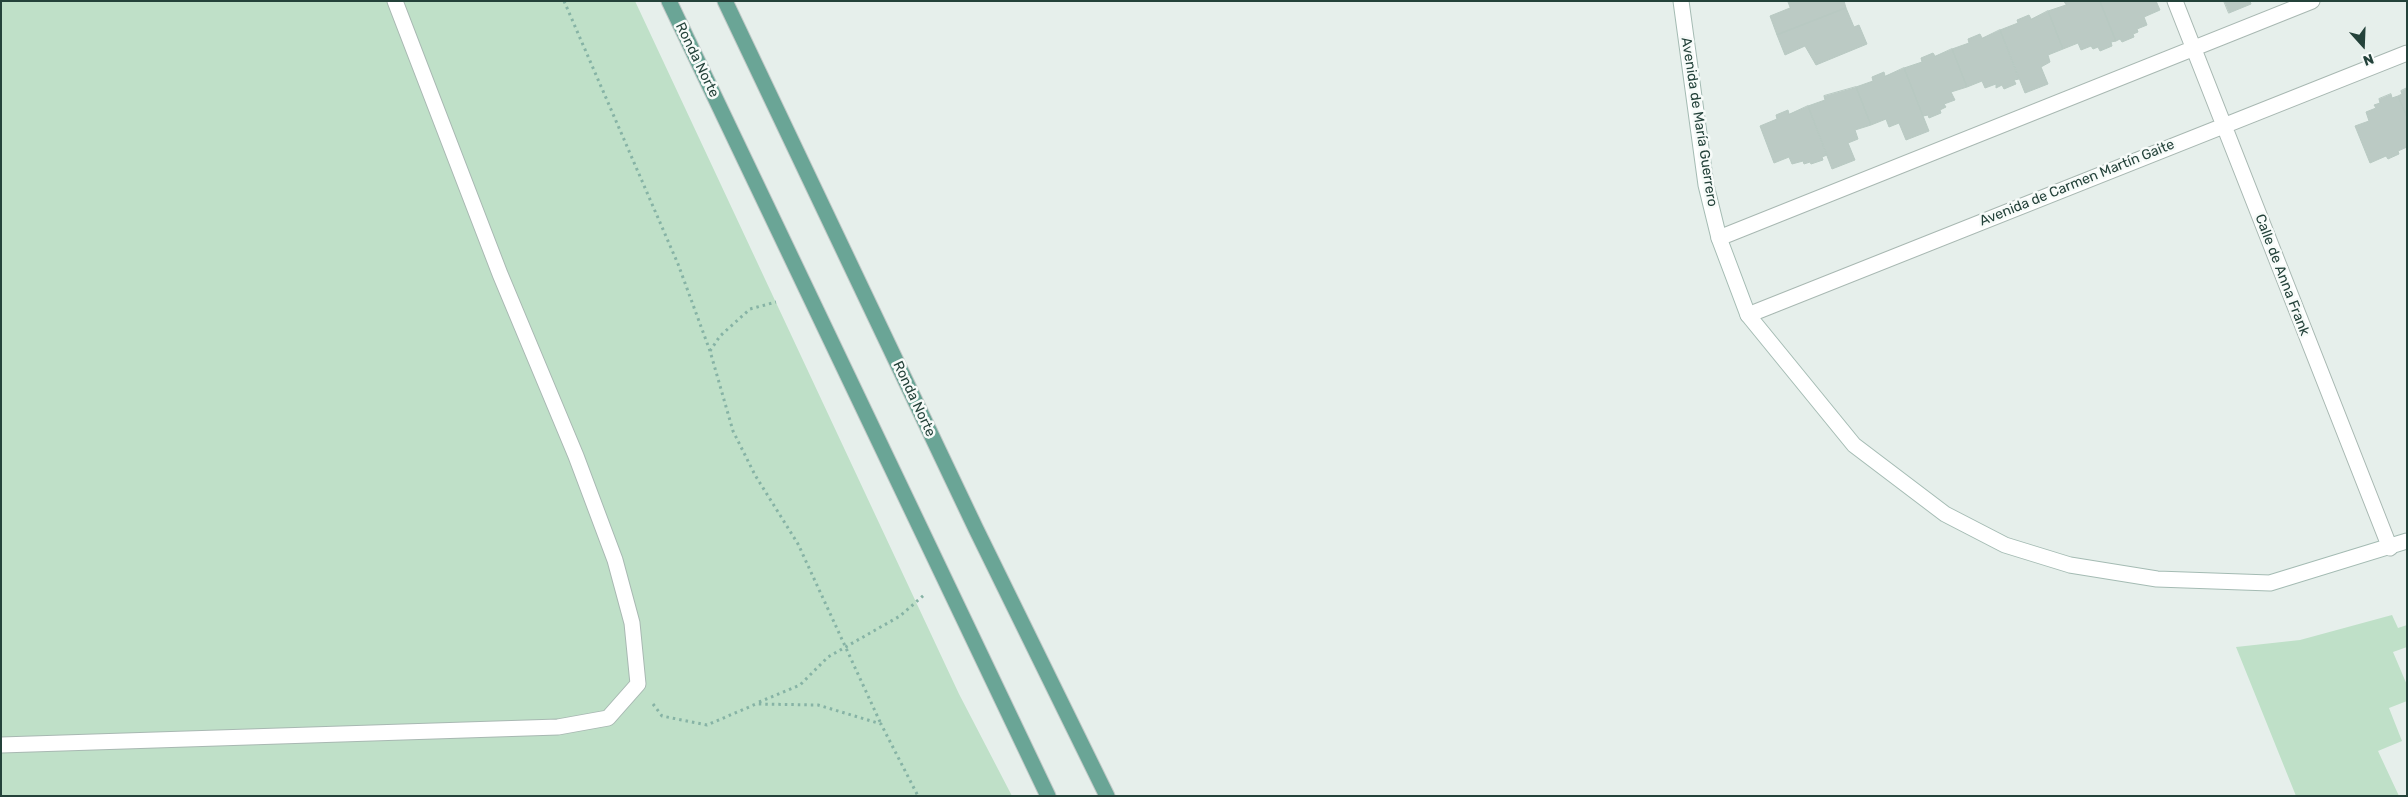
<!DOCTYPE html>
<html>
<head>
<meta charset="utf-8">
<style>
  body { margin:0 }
  #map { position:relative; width:2408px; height:797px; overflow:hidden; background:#e6efeb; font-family:Rubik,sans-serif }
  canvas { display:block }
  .frame { position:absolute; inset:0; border:2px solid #24423a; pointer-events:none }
  .north { position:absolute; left:2338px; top:20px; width:50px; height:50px; -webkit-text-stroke:4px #f7fbf9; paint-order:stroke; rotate:160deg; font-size:14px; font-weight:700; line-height:20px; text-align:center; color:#24423a }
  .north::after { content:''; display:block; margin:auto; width:18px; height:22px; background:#24423a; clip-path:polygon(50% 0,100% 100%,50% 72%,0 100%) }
</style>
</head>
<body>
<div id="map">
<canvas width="2408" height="797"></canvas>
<div class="frame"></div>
<div class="north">N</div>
</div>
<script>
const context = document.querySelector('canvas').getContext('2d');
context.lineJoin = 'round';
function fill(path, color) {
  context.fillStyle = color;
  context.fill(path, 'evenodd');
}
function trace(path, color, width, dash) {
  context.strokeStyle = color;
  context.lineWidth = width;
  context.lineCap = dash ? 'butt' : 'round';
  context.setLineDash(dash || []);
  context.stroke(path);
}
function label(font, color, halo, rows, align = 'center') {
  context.font = font + ' Rubik,sans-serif';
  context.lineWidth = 5;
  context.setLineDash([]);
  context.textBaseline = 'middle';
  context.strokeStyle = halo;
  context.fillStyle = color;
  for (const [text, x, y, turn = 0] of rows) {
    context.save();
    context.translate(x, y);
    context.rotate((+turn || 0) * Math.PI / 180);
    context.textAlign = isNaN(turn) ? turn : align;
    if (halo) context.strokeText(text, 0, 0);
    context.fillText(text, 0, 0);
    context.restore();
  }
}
const green = new Path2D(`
  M 1,1 L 635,1 L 959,694 L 1012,796 L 1,796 Z
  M 2392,615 L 2398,628 L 2407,625 L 2407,647 L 2393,652 L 2407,685 L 2407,701 L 2389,708 L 2402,741 L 2378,751 L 2399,796 L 2296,796 L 2236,647 L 2300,640 Z`);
const building = new Path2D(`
  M 1788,1 L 1844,1 L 1846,8 L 1777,35 L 1770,16 L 1790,8 Z
  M 2064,1 L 2100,1 L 2116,41 L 2111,42 L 2112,46 L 2100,51 L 2098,47 L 2093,49 L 2091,46 L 2081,50 L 2078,43 L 2063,49 L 2048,11 L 2066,5 Z
  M 2100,1 L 2156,1 L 2160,10 L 2144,17 L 2147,25 L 2137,29 L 2138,32 L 2133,34 L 2134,37 L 2122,42 L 2120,39 L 2116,41 Z
  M 2224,1 L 2250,1 L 2251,4 L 2229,13 Z
  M 1846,8 L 1854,27 L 1859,25 L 1867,44 L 1816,65 L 1805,46 L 1785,55 L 1777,35 Z
  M 2048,11 L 2063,49 L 2048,55 L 2050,62 L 2041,67 L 2048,84 L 2025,93 L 2000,30 L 2018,23 L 2017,20 L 2029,15 L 2031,19 Z
  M 2000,30 L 2019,79 L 2014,80 L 2016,84 L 2004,89 L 2002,85 L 1996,88 L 1996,84 L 1985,88 L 1982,81 L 1967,87 L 1952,49 L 1969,43 L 1968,39 L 1980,34 L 1982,38 Z
  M 1952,49 L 1967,87 L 1951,92 L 1955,100 L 1944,104 L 1946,107 L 1940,110 L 1941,113 L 1929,118 L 1928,115 L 1923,116 L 1904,68 L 1922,62 L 1921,58 L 1933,53 L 1935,56 Z
  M 1904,68 L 1929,131 L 1906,140 L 1899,123 L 1889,127 L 1886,119 L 1871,125 L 1856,87 L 1873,81 L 1872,77 L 1884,72 L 1885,76 Z
  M 1856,87 L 1871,125 L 1855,130 L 1858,139 L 1848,143 L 1855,160 L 1832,169 L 1808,106 L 1825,100 L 1824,96 Z
  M 2407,88 L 2407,117 L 2398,96 L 2402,94 L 2401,91 Z
  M 2391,94 L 2392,98 L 2398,96 L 2407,117 L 2407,147 L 2398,151 L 2399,154 L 2388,159 L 2386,156 L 2370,163 L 2355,126 L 2369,121 L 2366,112 L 2376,108 L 2374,105 L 2380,103 L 2379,99 Z
  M 1808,106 L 1827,155 L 1822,157 L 1823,160 L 1811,164 L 1810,162 L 1804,164 L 1803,161 L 1792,164 L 1789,157 L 1774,163 L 1760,126 L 1777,119 L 1776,115 L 1788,110 L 1789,114 Z`);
const path = new Path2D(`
  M 564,1 L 678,264 L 710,351 L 733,431 L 755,475 L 798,544 L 881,724
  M 710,351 L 720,336 L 750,309 L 776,302
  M 759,702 L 800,685 L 828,657 L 900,616 L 924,595
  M 653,704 L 662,716 L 707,725 L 756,704 L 818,705 L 881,724 L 918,796`);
const street = new Path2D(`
  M 2175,1 L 2390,548
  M 1719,238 L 2312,1
  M 1748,315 L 2407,53
  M 1,745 L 558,727 L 608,718 L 638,684 L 632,623 L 615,560 L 576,456 L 500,274 L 395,1`);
const secondary = new Path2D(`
  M 1681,1 L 1706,185 L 1719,238 L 1748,315 L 1854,445 L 1945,514 L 2005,545 L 2070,565 L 2157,579 L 2270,583 L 2407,541`);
const primary = new Path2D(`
  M 669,1 L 1048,796
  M 725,1 L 976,529 L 1107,796`);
const streetNames = [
  ["Ronda Norte",697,60,64],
  ["Avenida de María Guerrero",1699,122,81],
  ["Avenida de Carmen Martín Gaite",2077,183,-22],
  ["Calle de Anna Frank",2282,275,69],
  ["Ronda Norte",914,399,65]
];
fill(green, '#bfe0c8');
fill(building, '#bbcac4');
trace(building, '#b8c9c2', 1);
trace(street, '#a8b8b2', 17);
trace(secondary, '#a4bbb3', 17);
trace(primary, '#c2cac8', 17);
trace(path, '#86b3a5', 3, [2.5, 4]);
trace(street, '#fff', 15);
trace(secondary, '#fff', 15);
trace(primary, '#6aa596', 15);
label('14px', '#24423a', '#f7fbf9', streetNames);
</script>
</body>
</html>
